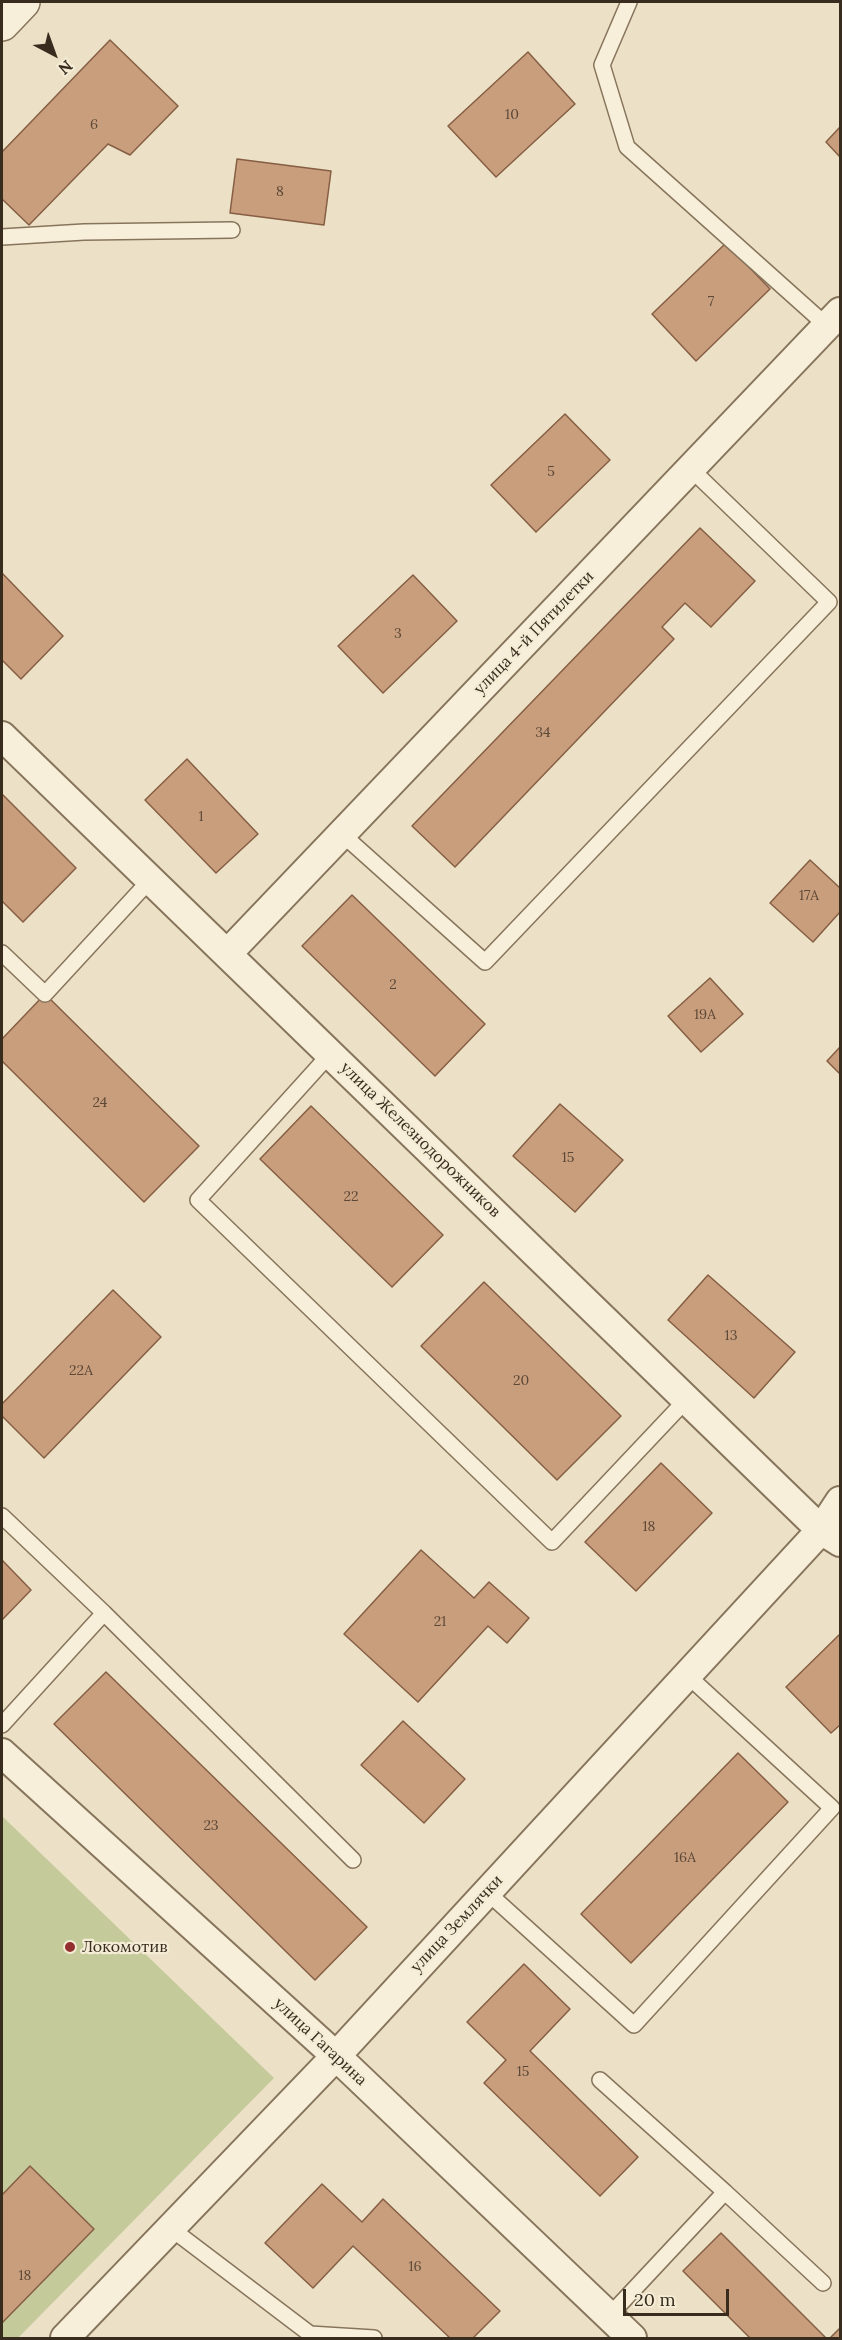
<!DOCTYPE html>
<html>
<head>
<meta charset="utf-8">
<style>
  body { margin:0 }
  #map { position:relative; width:842px; height:2340px; overflow:hidden; background:#ece1c6; font-family:Lora,serif }
  canvas { display:block }
  .frame { position:absolute; inset:0; border:3px solid #382c1f; pointer-events:none }
  .north { position:absolute; left:24px; top:24px; width:60px; height:60px; -webkit-text-stroke:4px #f4ecd5; paint-order:stroke; rotate:139deg; font-size:16px; font-weight:700; line-height:24px; text-align:center; color:#382c1f }
  .north::after { content:''; display:block; margin:auto; width:21px; height:27px; background:#382c1f; clip-path:polygon(50% 0,100% 100%,50% 72%,0 100%) }
  .scale { position:absolute; left:623px; top:2289px; width:106px; height:27px; box-sizing:border-box; border:3px solid #382c1f; border-top:0; padding-left:8px; font-size:18px; line-height:21px; white-space:nowrap; color:#382c1f; -webkit-text-stroke:4px #f4ecd5; paint-order:stroke }
</style>
</head>
<body>
<div id="map">
<canvas width="842" height="2340"></canvas>
<div class="frame"></div>
<div class="north">N</div>
<div class="scale">20 m</div>
</div>
<script>
const context = document.querySelector('canvas').getContext('2d');
context.lineJoin = 'round';
function fill(path, color) {
  context.fillStyle = color;
  context.fill(path, 'evenodd');
}
function trace(path, color, width, dash) {
  context.strokeStyle = color;
  context.lineWidth = width;
  context.lineCap = dash ? 'butt' : 'round';
  context.setLineDash(dash || []);
  context.stroke(path);
}
function label(font, color, halo, rows, align = 'center') {
  context.font = font + ' Lora,serif';
  context.lineWidth = 4.5;
  context.setLineDash([]);
  context.textBaseline = 'middle';
  context.strokeStyle = halo;
  context.fillStyle = color;
  for (const [text, x, y, turn = 0] of rows) {
    context.save();
    context.translate(x, y);
    context.rotate((+turn || 0) * Math.PI / 180);
    context.textAlign = isNaN(turn) ? turn : align;
    if (halo) context.strokeText(text, 0, 0);
    context.fillText(text, 0, 0);
    context.restore();
  }
}
const green = new Path2D(`
  M 2,1816 L 274,2078 L 18,2338 L 2,2338 Z`);
const building = new Path2D(`
  M 110,40 L 178,106 L 130,155 L 108,144 L 29,225 L 2,199 L 2,152 Z
  M 528,52 L 575,104 L 496,177 L 448,126 Z
  M 840,127 L 840,157 L 826,142 Z
  M 237,159 L 331,171 L 324,225 L 230,213 Z
  M 726,243 L 770,289 L 696,361 L 652,314 Z
  M 565,414 L 610,460 L 536,532 L 491,485 Z
  M 700,528 L 755,581 L 711,627 L 685,603 L 662,627 L 674,639 L 455,867 L 412,826 Z
  M 2,573 L 63,636 L 21,679 L 2,660 Z
  M 413,575 L 457,621 L 383,693 L 338,646 Z
  M 187,759 L 258,834 L 216,873 L 145,800 Z
  M 2,794 L 76,868 L 23,922 L 2,901 Z
  M 810,860 L 840,888 L 840,912 L 813,942 L 770,903 Z
  M 352,895 L 485,1024 L 435,1076 L 302,946 Z
  M 710,978 L 743,1014 L 701,1052 L 668,1016 Z
  M 45,994 L 199,1146 L 144,1202 L 2,1061 L 2,1039 Z
  M 840,1047 L 840,1074 L 827,1061 Z
  M 560,1104 L 623,1160 L 575,1212 L 513,1156 Z
  M 311,1106 L 443,1235 L 392,1287 L 260,1159 Z
  M 708,1275 L 795,1352 L 754,1398 L 668,1320 Z
  M 484,1282 L 621,1416 L 557,1480 L 421,1346 Z
  M 113,1290 L 161,1337 L 44,1458 L 2,1416 L 2,1404 Z
  M 661,1463 L 712,1513 L 636,1591 L 585,1542 Z
  M 421,1550 L 474,1598 L 489,1582 L 529,1618 L 507,1643 L 488,1626 L 418,1702 L 344,1634 Z
  M 2,1560 L 31,1590 L 2,1620 Z
  M 840,1634 L 840,1725 L 831,1733 L 786,1687 Z
  M 106,1672 L 367,1927 L 315,1980 L 54,1724 Z
  M 403,1721 L 465,1779 L 424,1823 L 361,1765 Z
  M 738,1753 L 788,1802 L 631,1963 L 581,1914 Z
  M 524,1964 L 570,2009 L 530,2051 L 638,2157 L 600,2196 L 484,2083 L 506,2060 L 467,2022 Z
  M 30,2166 L 94,2229 L 2,2323 L 2,2195 Z
  M 322,2184 L 362,2222 L 383,2199 L 500,2311 L 473,2338 L 450,2338 L 353,2246 L 313,2288 L 265,2243 Z
  M 721,2233 L 826,2338 L 750,2338 L 683,2271 Z
  M 840,2328 L 840,2338 L 830,2338 Z`);
const service = new Path2D(`
  M 629,2 L 602,65 L 627,147 L 827,326
  M 2,237 L 84,232 L 232,230
  M 342,834 L 485,962 L 829,602 L 691,469
  M 2,953 L 45,994 L 151,879
  M 330,1054 L 198,1200 L 552,1542 L 687,1399
  M 2,1516 L 104,1613
  M 2,1725 L 104,1613 L 353,1860
  M 487,1892 L 634,2025 L 832,1808 L 687,1675
  M 600,2080 L 725,2192
  M 169,2227 L 310,2334 L 374,2338
  M 609,2316 L 725,2192 L 823,2283`);
const minor = new Path2D(`
  M 2,736 L 821,1530 L 840,1542
  M 227,954 L 840,312
  M 2,1753 L 336,2056 L 632,2338
  M 65,2338 L 336,2056 L 821,1530 L 840,1501`);
const tertiary = new Path2D(`
  M 2,24 L 23,2`);
const markers = [
  [70,1947,6,"#93302f"]
];
const numberNames = [
  ["10",512,115],
  ["6",94,125],
  ["8",280,192],
  ["7",711,302],
  ["5",551,472],
  ["3",398,634],
  ["34",543,733],
  ["1",201,817],
  ["17А",809,896],
  ["2",393,985],
  ["19А",705,1015],
  ["24",100,1103],
  ["15",568,1158],
  ["22",351,1197],
  ["13",731,1336],
  ["22А",81,1371],
  ["20",521,1381],
  ["18",649,1527],
  ["21",440,1622],
  ["23",211,1826],
  ["16А",685,1858],
  ["15",523,2072],
  ["16",415,2267],
  ["18",25,2276]
];
const streetNames = [
  ["улица 4-й Пятилетки",534,633,-46],
  ["улица Железнодорожников",420,1140,44],
  ["улица Землячки",457,1924,-47],
  ["улица Гагарина",320,2042,43]
];
const poiNames = [
  ["Локомотив",82,1947]
];
fill(green, '#c4ca9a');
fill(building, '#c99e7d');
trace(building, '#855e43', 1.5);
trace(service, '#87745c', 18);
trace(minor, '#87745c', 32);
trace(tertiary, '#87745c', 36);
trace(service, '#f7efd9', 15);
trace(minor, '#f7efd9', 28);
trace(tertiary, '#f7efd9', 33);
for (const [x, y, r, color] of markers) {
  const dot = new Path2D();
  dot.arc(x, y, r, 0, 2 * Math.PI);
  context.fillStyle = color;
  context.fill(dot);
  trace(dot, '#f4ecd5', 2);
}
label('14px', '#5c4836', null, numberNames);
label('16px', '#382c1f', '#f4ecd5', streetNames);
label('16px', '#382c1f', '#f4ecd5', poiNames, 'left');
</script>
</body>
</html>
